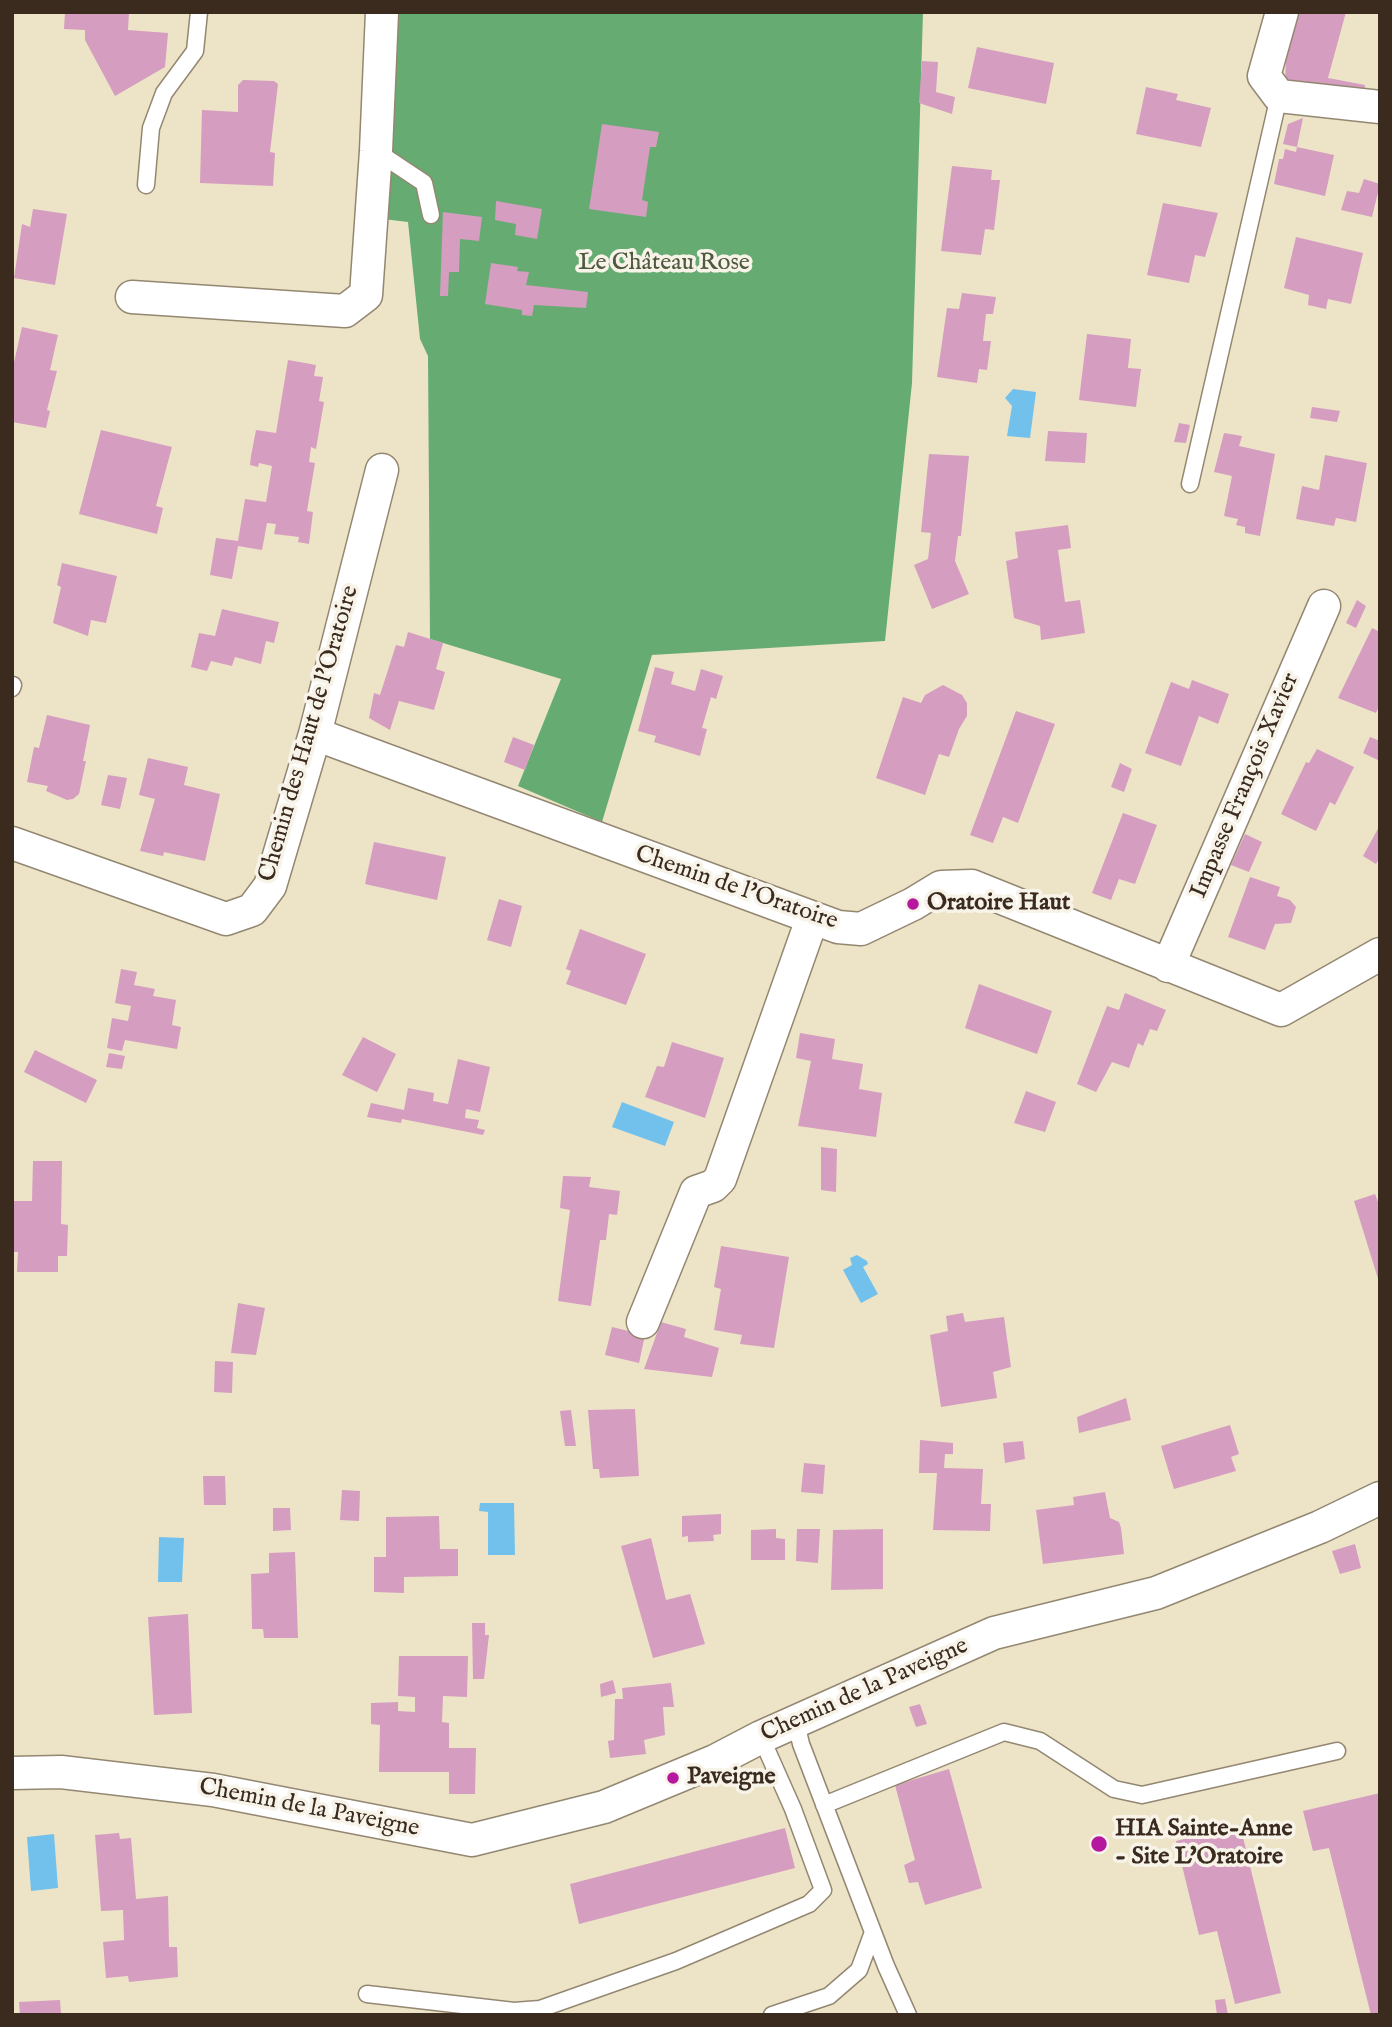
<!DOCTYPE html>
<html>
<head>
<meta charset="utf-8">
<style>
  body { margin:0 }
  #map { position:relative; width:1392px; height:2027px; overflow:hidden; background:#ede4c7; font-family:"IM FELL English",serif }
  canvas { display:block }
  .frame { position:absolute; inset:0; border:14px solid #3b2a1e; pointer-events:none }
</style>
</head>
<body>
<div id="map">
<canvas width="1392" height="2027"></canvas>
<div class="frame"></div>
</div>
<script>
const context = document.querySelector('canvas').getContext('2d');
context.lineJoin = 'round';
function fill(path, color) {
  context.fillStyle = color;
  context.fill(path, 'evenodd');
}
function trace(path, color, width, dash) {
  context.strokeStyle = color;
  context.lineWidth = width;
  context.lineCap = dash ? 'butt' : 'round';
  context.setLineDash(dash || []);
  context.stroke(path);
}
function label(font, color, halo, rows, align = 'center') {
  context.font = font + ' "IM FELL English",serif';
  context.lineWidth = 7;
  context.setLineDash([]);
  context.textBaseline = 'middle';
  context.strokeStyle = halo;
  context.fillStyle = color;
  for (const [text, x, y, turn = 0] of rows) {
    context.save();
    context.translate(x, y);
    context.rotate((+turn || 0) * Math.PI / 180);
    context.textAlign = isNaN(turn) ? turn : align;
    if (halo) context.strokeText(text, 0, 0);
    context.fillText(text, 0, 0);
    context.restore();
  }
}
const forest = new Path2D(`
  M 394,12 L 923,12 L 912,383 L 885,641 L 652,655 L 602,822 L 518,786 L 561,679 L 430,639 L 428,356 L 420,339 L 408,222 L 383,219 Z`);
const water = new Path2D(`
  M 1013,389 L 1036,392 L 1030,438 L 1007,436 L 1012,406 L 1005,398 Z
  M 622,1102 L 674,1122 L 665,1146 L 612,1127 Z
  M 857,1255 L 867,1261 L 868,1264 L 863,1267 L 878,1294 L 861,1303 L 843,1270 L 852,1265 L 850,1258 Z
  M 480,1503 L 514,1503 L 515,1555 L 488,1555 L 488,1512 L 479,1511 Z
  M 159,1537 L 184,1538 L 182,1582 L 158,1582 Z
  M 54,1834 L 58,1888 L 31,1891 L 27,1837 Z`);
const building = new Path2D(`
  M 65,12 L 129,12 L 128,30 L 168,33 L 165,67 L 115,96 L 85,40 L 85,30 L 64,29 Z
  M 1300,12 L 1346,12 L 1328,78 L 1365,85 L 1364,96 L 1285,88 L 1286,56 Z
  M 977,47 L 1054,63 L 1046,104 L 968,88 Z
  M 922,61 L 938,62 L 936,92 L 955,97 L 952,114 L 919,103 Z
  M 243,80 L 274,81 L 278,84 L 270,152 L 275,153 L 273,186 L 200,183 L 202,110 L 238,112 L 238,85 Z
  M 1146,87 L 1178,94 L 1176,100 L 1211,108 L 1201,147 L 1136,134 Z
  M 1303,118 L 1297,147 L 1283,144 L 1288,124 Z
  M 602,124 L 659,132 L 656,147 L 650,147 L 642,200 L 648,202 L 646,217 L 589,209 Z
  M 1297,147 L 1334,155 L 1325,196 L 1274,184 L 1279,159 L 1283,159 L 1285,149 L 1296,152 Z
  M 952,166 L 992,170 L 991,180 L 1000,180 L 994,230 L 985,229 L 981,255 L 941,251 Z
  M 1364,179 L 1380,184 L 1372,217 L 1341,210 L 1347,191 L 1359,193 Z
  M 496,201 L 542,209 L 537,239 L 515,235 L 516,224 L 495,220 Z
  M 1163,203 L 1218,213 L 1205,257 L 1195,255 L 1189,283 L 1147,275 Z
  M 33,209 L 67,214 L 55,285 L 14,278 L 22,224 L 30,227 Z
  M 443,212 L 482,217 L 479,241 L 460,239 L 459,272 L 449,272 L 448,296 L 440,296 Z
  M 1296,237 L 1363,253 L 1351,304 L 1328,299 L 1326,309 L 1308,305 L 1309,295 L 1284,288 Z
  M 491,263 L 518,267 L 517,271 L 529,272 L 526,285 L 588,292 L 586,308 L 534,305 L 532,316 L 522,315 L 522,310 L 485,304 Z
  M 962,293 L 996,297 L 993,314 L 986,314 L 983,341 L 991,341 L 987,370 L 979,369 L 977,383 L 937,377 L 947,308 L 959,309 Z
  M 22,327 L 58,335 L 50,370 L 57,371 L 47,410 L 50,411 L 46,428 L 12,422 L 12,371 Z
  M 1087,334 L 1131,339 L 1128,368 L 1141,369 L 1136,407 L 1079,400 Z
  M 288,360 L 316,365 L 314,376 L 323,377 L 319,401 L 324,402 L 316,449 L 311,447 L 309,462 L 315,463 L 307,511 L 313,512 L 309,544 L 298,542 L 299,537 L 274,534 L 276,524 L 267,523 L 262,550 L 238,546 L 232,579 L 210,575 L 216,538 L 238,541 L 245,499 L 266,502 L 272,466 L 259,463 L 258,467 L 250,465 L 251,456 L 256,430 L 276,433 Z
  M 1312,407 L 1340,411 L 1337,422 L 1310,418 Z
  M 1179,423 L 1190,425 L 1186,443 L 1174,442 Z
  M 101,430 L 172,447 L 156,506 L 163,508 L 157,534 L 79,514 Z
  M 1048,431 L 1087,433 L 1085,463 L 1045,461 Z
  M 1224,433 L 1242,436 L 1239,446 L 1275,454 L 1260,536 L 1245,533 L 1245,527 L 1236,525 L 1238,519 L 1224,516 L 1232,476 L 1214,472 Z
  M 929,454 L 969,456 L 961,536 L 958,536 L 955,561 L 969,594 L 932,609 L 914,565 L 928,559 L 931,533 L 921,532 Z
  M 1325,455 L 1367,463 L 1356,522 L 1336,518 L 1334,526 L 1296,519 L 1302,486 L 1319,490 Z
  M 1068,525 L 1071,548 L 1058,550 L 1065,602 L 1080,600 L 1085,633 L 1041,640 L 1040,626 L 1014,618 L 1006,561 L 1018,558 L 1015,532 Z
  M 62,563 L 117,576 L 106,623 L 91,620 L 88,636 L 53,623 L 61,587 L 57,585 Z
  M 1357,600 L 1366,606 L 1356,628 L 1346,623 Z
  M 222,609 L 279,622 L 274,643 L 266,641 L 261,664 L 235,657 L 232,666 L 211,661 L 207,671 L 191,667 L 199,633 L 215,636 Z
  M 1372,628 L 1380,632 L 1380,704 L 1376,713 L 1338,698 Z
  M 408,632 L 443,643 L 436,669 L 445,672 L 434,710 L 399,701 L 390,730 L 369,718 L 374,693 L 380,695 L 396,645 L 404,647 Z
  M 655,667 L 674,672 L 671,684 L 695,691 L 701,669 L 723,676 L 716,699 L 711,697 L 702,728 L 707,729 L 700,756 L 654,742 L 656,736 L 638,731 Z
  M 1192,680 L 1229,694 L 1218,724 L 1199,716 L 1181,766 L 1145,753 L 1171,682 L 1189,689 Z
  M 943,685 L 962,695 L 967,703 L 967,716 L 959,729 L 949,757 L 939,754 L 925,795 L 876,778 L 903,697 L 921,703 L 925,695 Z
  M 1016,711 L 1055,724 L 1018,823 L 1003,817 L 993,843 L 970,835 Z
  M 47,715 L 90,725 L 83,761 L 86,761 L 79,794 L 73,799 L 67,800 L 46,791 L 48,786 L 27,782 L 34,747 L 39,748 Z
  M 513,737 L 534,745 L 525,770 L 504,762 Z
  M 1370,737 L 1380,741 L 1380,761 L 1363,753 Z
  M 1317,749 L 1354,767 L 1335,805 L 1330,802 L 1316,831 L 1281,814 L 1306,762 L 1309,763 Z
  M 148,758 L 188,767 L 184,785 L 220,794 L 205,861 L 164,852 L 163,856 L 140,851 L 155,799 L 139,795 Z
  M 1120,763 L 1132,769 L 1124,792 L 1111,787 Z
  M 108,775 L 127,778 L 120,809 L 101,805 Z
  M 1123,813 L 1157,825 L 1135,884 L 1119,879 L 1111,900 L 1092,893 Z
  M 1380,825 L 1380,857 L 1376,864 L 1363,856 Z
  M 1245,834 L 1262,842 L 1249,872 L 1231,865 Z
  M 374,842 L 446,857 L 437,900 L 365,884 Z
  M 1250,877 L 1280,887 L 1277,896 L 1290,900 L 1296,907 L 1291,923 L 1275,924 L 1265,950 L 1228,937 Z
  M 499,899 L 522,906 L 511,947 L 487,940 Z
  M 580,929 L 646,954 L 626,1005 L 566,984 L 571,971 L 566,969 Z
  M 121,969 L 137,972 L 134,985 L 155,989 L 153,996 L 176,1000 L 172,1025 L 181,1027 L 177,1049 L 125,1040 L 122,1051 L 107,1048 L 112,1018 L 128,1021 L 131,1006 L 115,1003 Z
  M 979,984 L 1052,1011 L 1037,1054 L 965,1028 Z
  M 1125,993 L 1166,1010 L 1157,1031 L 1150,1029 L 1143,1046 L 1138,1043 L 1129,1068 L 1112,1062 L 1096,1092 L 1077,1084 L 1107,1006 L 1119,1010 Z
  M 800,1033 L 835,1039 L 832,1059 L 863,1064 L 859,1089 L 882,1093 L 876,1137 L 798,1126 L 811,1061 L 796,1058 Z
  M 363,1037 L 396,1054 L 377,1092 L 342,1075 Z
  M 672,1042 L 724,1058 L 705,1118 L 645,1097 L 657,1066 L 664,1067 Z
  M 35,1050 L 97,1080 L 86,1103 L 24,1072 Z
  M 109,1053 L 125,1056 L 122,1069 L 106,1067 Z
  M 458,1059 L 490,1067 L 480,1112 L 466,1109 L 465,1118 L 479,1120 L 477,1128 L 485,1130 L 483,1135 L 402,1119 L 401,1123 L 367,1117 L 371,1103 L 404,1110 L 408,1088 L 434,1093 L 433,1101 L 448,1104 Z
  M 1026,1091 L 1056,1102 L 1045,1132 L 1014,1123 Z
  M 821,1147 L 837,1149 L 836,1192 L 821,1190 Z
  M 33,1161 L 62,1161 L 61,1224 L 68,1225 L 67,1256 L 58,1256 L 58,1272 L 17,1272 L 18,1252 L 13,1252 L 13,1201 L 32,1201 Z
  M 563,1176 L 591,1177 L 589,1187 L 620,1191 L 617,1215 L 609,1214 L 606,1240 L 600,1240 L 591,1306 L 558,1301 L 570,1210 L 560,1208 Z
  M 1375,1194 L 1380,1207 L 1379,1282 L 1354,1201 Z
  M 721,1246 L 789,1257 L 774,1348 L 740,1344 L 742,1335 L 714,1330 L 721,1289 L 714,1287 Z
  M 238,1303 L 265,1308 L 256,1355 L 231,1353 Z
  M 963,1313 L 965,1322 L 1004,1317 L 1011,1367 L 993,1372 L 997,1398 L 941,1407 L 930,1335 L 948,1331 L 946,1316 Z
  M 661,1322 L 686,1329 L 684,1337 L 719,1348 L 712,1377 L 644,1369 Z
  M 612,1327 L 645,1335 L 639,1363 L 605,1355 Z
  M 215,1361 L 233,1362 L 232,1393 L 214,1392 Z
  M 1126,1398 L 1131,1420 L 1079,1433 L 1077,1417 Z
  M 635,1409 L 639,1476 L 600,1478 L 599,1469 L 593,1469 L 588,1410 Z
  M 571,1410 L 576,1446 L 565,1446 L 560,1411 Z
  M 1230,1425 L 1239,1454 L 1231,1457 L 1236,1471 L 1174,1489 L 1161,1446 Z
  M 920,1440 L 953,1443 L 953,1454 L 945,1454 L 944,1468 L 983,1469 L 981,1504 L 991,1504 L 990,1531 L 933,1530 L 937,1473 L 919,1473 Z
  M 1023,1441 L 1025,1459 L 1005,1463 L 1003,1443 Z
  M 804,1463 L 825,1465 L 823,1494 L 801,1492 Z
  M 203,1476 L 225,1476 L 226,1505 L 204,1505 Z
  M 342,1490 L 360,1491 L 359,1521 L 340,1520 Z
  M 1105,1492 L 1110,1518 L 1119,1522 L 1121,1528 L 1124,1554 L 1043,1564 L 1036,1510 L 1074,1505 L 1073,1497 Z
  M 273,1508 L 290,1508 L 291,1530 L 273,1531 Z
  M 721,1514 L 721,1534 L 713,1535 L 714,1541 L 688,1542 L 688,1536 L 682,1537 L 682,1516 Z
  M 439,1516 L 440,1549 L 458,1549 L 458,1576 L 404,1577 L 404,1593 L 374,1592 L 374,1557 L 386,1557 L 386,1517 Z
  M 776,1529 L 776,1538 L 785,1539 L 785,1560 L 751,1560 L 751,1530 Z
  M 797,1529 L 820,1529 L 818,1563 L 796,1561 Z
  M 883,1529 L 883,1589 L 831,1590 L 833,1530 Z
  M 651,1538 L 666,1600 L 690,1594 L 705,1644 L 653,1658 L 621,1546 Z
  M 1355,1544 L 1361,1568 L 1340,1574 L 1332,1551 Z
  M 295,1552 L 298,1638 L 264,1638 L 263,1629 L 252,1629 L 251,1574 L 269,1573 L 269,1553 Z
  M 188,1614 L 192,1713 L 154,1715 L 148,1617 Z
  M 472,1623 L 485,1623 L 485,1635 L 489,1635 L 484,1679 L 473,1679 Z
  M 399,1656 L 468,1656 L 467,1697 L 443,1696 L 442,1722 L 449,1723 L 449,1748 L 476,1748 L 475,1794 L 449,1794 L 449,1772 L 379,1772 L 380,1725 L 371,1724 L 371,1703 L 398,1702 L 398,1711 L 415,1712 L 415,1697 L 398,1696 Z
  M 613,1680 L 616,1693 L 601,1697 L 600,1684 Z
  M 671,1683 L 674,1707 L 663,1707 L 665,1735 L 644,1740 L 646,1754 L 610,1758 L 608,1741 L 614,1740 L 615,1699 L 623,1699 L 622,1688 Z
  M 920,1704 L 927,1724 L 916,1727 L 909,1707 Z
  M 949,1769 L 982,1888 L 925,1905 L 918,1882 L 909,1883 L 904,1865 L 915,1860 L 895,1785 Z
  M 1380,1793 L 1380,2015 L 1371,2015 L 1329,1848 L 1313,1851 L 1303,1811 Z
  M 1240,1825 L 1281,1993 L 1235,2004 L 1217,1931 L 1199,1935 L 1176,1841 Z
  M 785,1828 L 795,1868 L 579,1924 L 570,1884 Z
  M 119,1833 L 120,1839 L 131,1838 L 136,1899 L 168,1896 L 169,1947 L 177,1947 L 178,1977 L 129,1982 L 128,1976 L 106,1978 L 103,1942 L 124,1940 L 123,1910 L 101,1911 L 95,1835 Z
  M 1225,1999 L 1228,2015 L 1217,2015 L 1215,2000 Z
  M 60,2000 L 61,2015 L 20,2015 L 19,2002 Z`);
const service = new Path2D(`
  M 376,151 L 424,183 L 431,215
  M 146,185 L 151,128 L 164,93 L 195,51 L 199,12
  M 1190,484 L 1279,96
  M 12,688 L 13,685
  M 796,1723 L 801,1744 L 886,1966 L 908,2015
  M 824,1805 L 1004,1732 L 1040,1741 L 1114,1789 L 1142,1795 L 1337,1751
  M 367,1994 L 514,2011 L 540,2009 L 676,1961 L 809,1904 L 823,1890 L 793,1809 L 761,1737
  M 772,2015 L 829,1996 L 859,1970 L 873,1932`);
const minor = new Path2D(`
  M 1282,12 L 1264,76 L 1279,96 L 1380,107
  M 132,297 L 345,311 L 366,295 L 376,151 L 382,12
  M 315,734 L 838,927 L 861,929 L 913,904 L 941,887 L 972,886 L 1281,1010 L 1380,954
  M 12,843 L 226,919 L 252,910 L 270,886 L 315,734 L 382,470
  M 1168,966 L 1324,606
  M 643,1322 L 696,1192 L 713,1186 L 720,1179 L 812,919
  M 12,1773 L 61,1772 L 213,1790 L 472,1840 L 604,1807 L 715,1761 L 761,1737 L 994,1633 L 1156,1593 L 1320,1527 L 1380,1498`);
const markers = [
  [913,904,7,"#b5179e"],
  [673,1778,7,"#b5179e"],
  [1099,1844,9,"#b5179e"]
];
const parkNames = [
  ["Le Château Rose",664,264]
];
const streetNames = [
  ["Chemin des Haut de l'Oratoire",310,734,-74],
  ["Impasse François Xavier",1246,786,-67],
  ["Chemin de l'Oratoire",736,889,19],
  ["Chemin de la Paveigne",865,1691,-24],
  ["Chemin de la Paveigne",309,1809,11]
];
const poiNames = [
  ["Oratoire Haut",927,904],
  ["Paveigne",687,1778],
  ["HIA Sainte-Anne",1115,1830],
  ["- Site L'Oratoire",1115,1858]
];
fill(forest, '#66ac72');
fill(water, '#72c1ed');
fill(building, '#d59dc0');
trace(service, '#948772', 19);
trace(minor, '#948772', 35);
trace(service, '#fff', 16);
trace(minor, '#fff', 32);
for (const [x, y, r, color] of markers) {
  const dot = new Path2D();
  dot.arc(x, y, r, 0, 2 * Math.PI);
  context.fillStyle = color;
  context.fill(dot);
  trace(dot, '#f7f3e8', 2.5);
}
label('24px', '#4f593d', '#f7f3e8', parkNames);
label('24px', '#3b2a1e', '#f7f3e8', streetNames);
label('bold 24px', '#3b2a1e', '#f7f3e8', poiNames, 'left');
</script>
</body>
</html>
